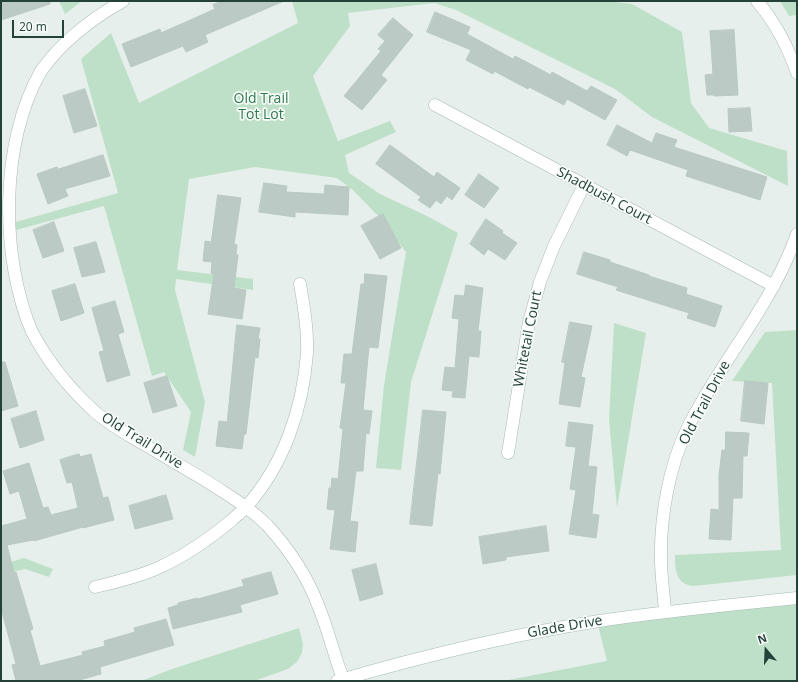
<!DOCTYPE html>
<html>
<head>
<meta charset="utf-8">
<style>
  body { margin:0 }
  #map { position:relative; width:798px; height:682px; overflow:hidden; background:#e6efeb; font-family:"Open Sans",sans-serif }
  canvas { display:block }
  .frame { position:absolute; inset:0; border:2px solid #24423a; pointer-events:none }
  .north { position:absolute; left:746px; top:630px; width:40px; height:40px; -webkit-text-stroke:3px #f7fbf9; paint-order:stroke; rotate:341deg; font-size:11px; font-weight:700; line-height:16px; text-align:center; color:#24423a }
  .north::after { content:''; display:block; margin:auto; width:14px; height:18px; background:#24423a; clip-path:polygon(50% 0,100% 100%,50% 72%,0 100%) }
  .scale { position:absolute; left:12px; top:20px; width:52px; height:18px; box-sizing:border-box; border:2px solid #24423a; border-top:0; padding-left:5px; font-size:12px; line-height:14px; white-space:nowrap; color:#24423a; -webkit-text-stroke:3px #f7fbf9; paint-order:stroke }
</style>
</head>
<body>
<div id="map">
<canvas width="798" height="682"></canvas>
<div class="frame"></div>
<div class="north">N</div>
<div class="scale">20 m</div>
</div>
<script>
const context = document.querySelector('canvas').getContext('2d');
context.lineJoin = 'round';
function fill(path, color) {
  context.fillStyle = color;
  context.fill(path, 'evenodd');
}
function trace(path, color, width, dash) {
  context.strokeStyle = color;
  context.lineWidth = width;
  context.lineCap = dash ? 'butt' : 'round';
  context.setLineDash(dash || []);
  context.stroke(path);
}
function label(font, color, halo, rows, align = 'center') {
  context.font = font + ' "Open Sans",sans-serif';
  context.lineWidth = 3.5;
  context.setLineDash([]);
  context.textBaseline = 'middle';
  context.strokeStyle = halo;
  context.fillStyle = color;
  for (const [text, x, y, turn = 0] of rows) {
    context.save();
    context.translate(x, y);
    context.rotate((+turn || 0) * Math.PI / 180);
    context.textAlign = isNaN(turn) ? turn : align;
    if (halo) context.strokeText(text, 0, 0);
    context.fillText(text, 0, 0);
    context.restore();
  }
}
const green = new Path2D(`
  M 59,1 L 82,1 L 65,14 Z
  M 292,1 L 607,1 L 632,4 L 682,32 L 691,103 L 709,128 L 787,151 L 788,186 L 652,117 L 615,89 L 456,10 L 434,3 L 348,13 L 350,26 L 313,76 L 338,141 L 390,121 L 396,132 L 345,155 L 349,173 L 380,194 L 427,216 L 458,233 L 411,382 L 401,470 L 376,468 L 384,385 L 406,252 L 378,216 L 354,191 L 337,178 L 255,167 L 189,179 L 177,270 L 253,279 L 253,290 L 176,279 L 175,290 L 205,402 L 195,457 L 183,450 L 191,412 L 164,372 L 152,376 L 104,206 L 16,230 L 16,222 L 118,193 L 81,59 L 111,33 L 139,103 L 298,23 Z
  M 780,1 L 797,1 L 797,15 L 789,16 Z
  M 614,323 L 646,333 L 617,508 L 609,419 Z
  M 797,330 L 797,575 L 694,586 C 676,585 675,570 675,555 L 781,550 L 772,383 L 732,381 L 765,332 Z
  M 24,558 L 53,569 L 49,577 L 25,569 L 1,575 L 1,565 Z
  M 797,601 L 797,681 L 503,681 L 607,661 L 597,621 Z
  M 299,628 L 303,644 L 302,653 L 297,662 L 288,669 L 254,681 L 141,681 L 172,669 Z`);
const building = new Path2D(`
  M 1,1 L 50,1 L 50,4 L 1,20 Z
  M 222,1 L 284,1 L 205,35 L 208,42 L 186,52 L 183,46 L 131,67 L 122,44 L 160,29 L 161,33 L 215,9 L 213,5 Z
  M 435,12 L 470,27 L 467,34 L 513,59 L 515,56 L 551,75 L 552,72 L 587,91 L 591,86 L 617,100 L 605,120 L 567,99 L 564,105 L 529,87 L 528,89 L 494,71 L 493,74 L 466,60 L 471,50 L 427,32 Z
  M 393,18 L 413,35 L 381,75 L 387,80 L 362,110 L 344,96 L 381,51 L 378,49 L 385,41 L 378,35 Z
  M 734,30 L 738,95 L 714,96 L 714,95 L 707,95 L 705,75 L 713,74 L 710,31 Z
  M 85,89 L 97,126 L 74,133 L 63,96 Z
  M 750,108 L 752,131 L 729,132 L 728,109 Z
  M 617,125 L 652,143 L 656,133 L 677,140 L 674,147 L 767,177 L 760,200 L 686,176 L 688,170 L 630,150 L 627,156 L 607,145 Z
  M 390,145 L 434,177 L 437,172 L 460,188 L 452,200 L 447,196 L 441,204 L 436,200 L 430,208 L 418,200 L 421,197 L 376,164 Z
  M 103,155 L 110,176 L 65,189 L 68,196 L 48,204 L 37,174 L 57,167 L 58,169 Z
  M 479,174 L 499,188 L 484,208 L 465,195 Z
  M 264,183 L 287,186 L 286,192 L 324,194 L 325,185 L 349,187 L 348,215 L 295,212 L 295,217 L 259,212 Z
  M 218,195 L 241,198 L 234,244 L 237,245 L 236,255 L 238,255 L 234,288 L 246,290 L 242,319 L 208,314 L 214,274 L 211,273 L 212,262 L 203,261 L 205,241 L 211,242 Z
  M 383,214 L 401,248 L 380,259 L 361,226 Z
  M 486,219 L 503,231 L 502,233 L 517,243 L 505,260 L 488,249 L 484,255 L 470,244 Z
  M 54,222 L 64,251 L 43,258 L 33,230 Z
  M 96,242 L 105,272 L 82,277 L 74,248 Z
  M 584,252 L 610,260 L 610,262 L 649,275 L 649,276 L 687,288 L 686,294 L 722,306 L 715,327 L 687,318 L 689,313 L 616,290 L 618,287 L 577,274 Z
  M 365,274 L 387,276 L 378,348 L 369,347 L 363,410 L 372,411 L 369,434 L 366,433 L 363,471 L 356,471 L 350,521 L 358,522 L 355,552 L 330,549 L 335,510 L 327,509 L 329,488 L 331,488 L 332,478 L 338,479 L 343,429 L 340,428 L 346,383 L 341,383 L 344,354 L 352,354 L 361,284 L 364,284 Z
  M 75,284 L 84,313 L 61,321 L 52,291 Z
  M 466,285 L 483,288 L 478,331 L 481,331 L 479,357 L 469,356 L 465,398 L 452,397 L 453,391 L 442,390 L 445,367 L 455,368 L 459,319 L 452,318 L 455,295 L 464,296 Z
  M 115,301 L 124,332 L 118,334 L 130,375 L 107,382 L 99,352 L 104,351 L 92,308 Z
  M 570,322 L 592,326 L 581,377 L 585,378 L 580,407 L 559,404 L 565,363 L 562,362 Z
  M 237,325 L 260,328 L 258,339 L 260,339 L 258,358 L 255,357 L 246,434 L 244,434 L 242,449 L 216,446 L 219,421 L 227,422 Z
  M 1,362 L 5,362 L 18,406 L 1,411 Z
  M 167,376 L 177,406 L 153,413 L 144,383 Z
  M 745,381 L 768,383 L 764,424 L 741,421 Z
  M 423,410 L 446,412 L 440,474 L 438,473 L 432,526 L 410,524 Z
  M 36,411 L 44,440 L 20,448 L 11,419 Z
  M 569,422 L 593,425 L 588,466 L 597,467 L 592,514 L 599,515 L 596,538 L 569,534 L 576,490 L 570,489 L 576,447 L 566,446 Z
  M 726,432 L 749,433 L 747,456 L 743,456 L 742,498 L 733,498 L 731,540 L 709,539 L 711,509 L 719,510 L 719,475 L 722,450 L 725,450 Z
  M 79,454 L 80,457 L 91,454 L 103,498 L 108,497 L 114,520 L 83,528 L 83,527 L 34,541 L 33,540 L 7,545 L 14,573 L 16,572 L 33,629 L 30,630 L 40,666 L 83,655 L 82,652 L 105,646 L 104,641 L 135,632 L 134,628 L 166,619 L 174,645 L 100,667 L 101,674 L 76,681 L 16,681 L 12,665 L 16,664 L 1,608 L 1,526 L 27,519 L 19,491 L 10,494 L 3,471 L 29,463 L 43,508 L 48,507 L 51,515 L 78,508 L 72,482 L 67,483 L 60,460 Z
  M 166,495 L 173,519 L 135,529 L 129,506 Z
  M 546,526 L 549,551 L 506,557 L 506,560 L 483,564 L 479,537 Z
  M 376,564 L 383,594 L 360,601 L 352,570 Z
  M 271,572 L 278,594 L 240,605 L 242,612 L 173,629 L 168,608 L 178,605 L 178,603 L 197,598 L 198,599 L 244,586 L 242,580 Z`);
const street = new Path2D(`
  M 123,1 C 91,19 63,40 41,71 C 0,142 0,257 32,332 C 48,362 68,387 93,410 C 109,425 129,435 147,446 C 172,461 198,475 222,491 C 238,501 253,511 267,525 C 288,548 307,576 318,605 C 328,629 334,655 343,679
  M 757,1 C 775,22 788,47 797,73
  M 435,105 L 774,286
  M 508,453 L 529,322 L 540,282 L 554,246 L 584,185
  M 95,587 C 116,582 138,577 158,568 C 185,556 209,539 232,520 C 237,515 243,511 247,506 C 284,464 303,408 307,353 C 308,330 304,307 300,284
  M 665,612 C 664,595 661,577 661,560 C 660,517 669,466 688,427 C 721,361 772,305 797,234`);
const secondary = new Path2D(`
  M 337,681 C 423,656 510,635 599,621 C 665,611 731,605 797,598`);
const parkNames = [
  ["Old Trail",261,99],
  ["Tot Lot",261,115]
];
const streetNames = [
  ["Shadbush Court",604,196,28],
  ["Whitetail Court",528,339,-79],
  ["Old Trail Drive",705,403,-62],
  ["Old Trail Drive",142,441,32],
  ["Glade Drive",565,627,-10]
];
fill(green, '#bfe0c8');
fill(building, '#bbcac4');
trace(building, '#b8c9c2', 1);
trace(street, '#a8b8b2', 13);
trace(secondary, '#a4bbb3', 13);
trace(street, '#fff', 12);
trace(secondary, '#fff', 12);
label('14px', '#2d7a4b', '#f7fbf9', parkNames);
label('14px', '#24423a', '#f7fbf9', streetNames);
</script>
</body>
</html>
